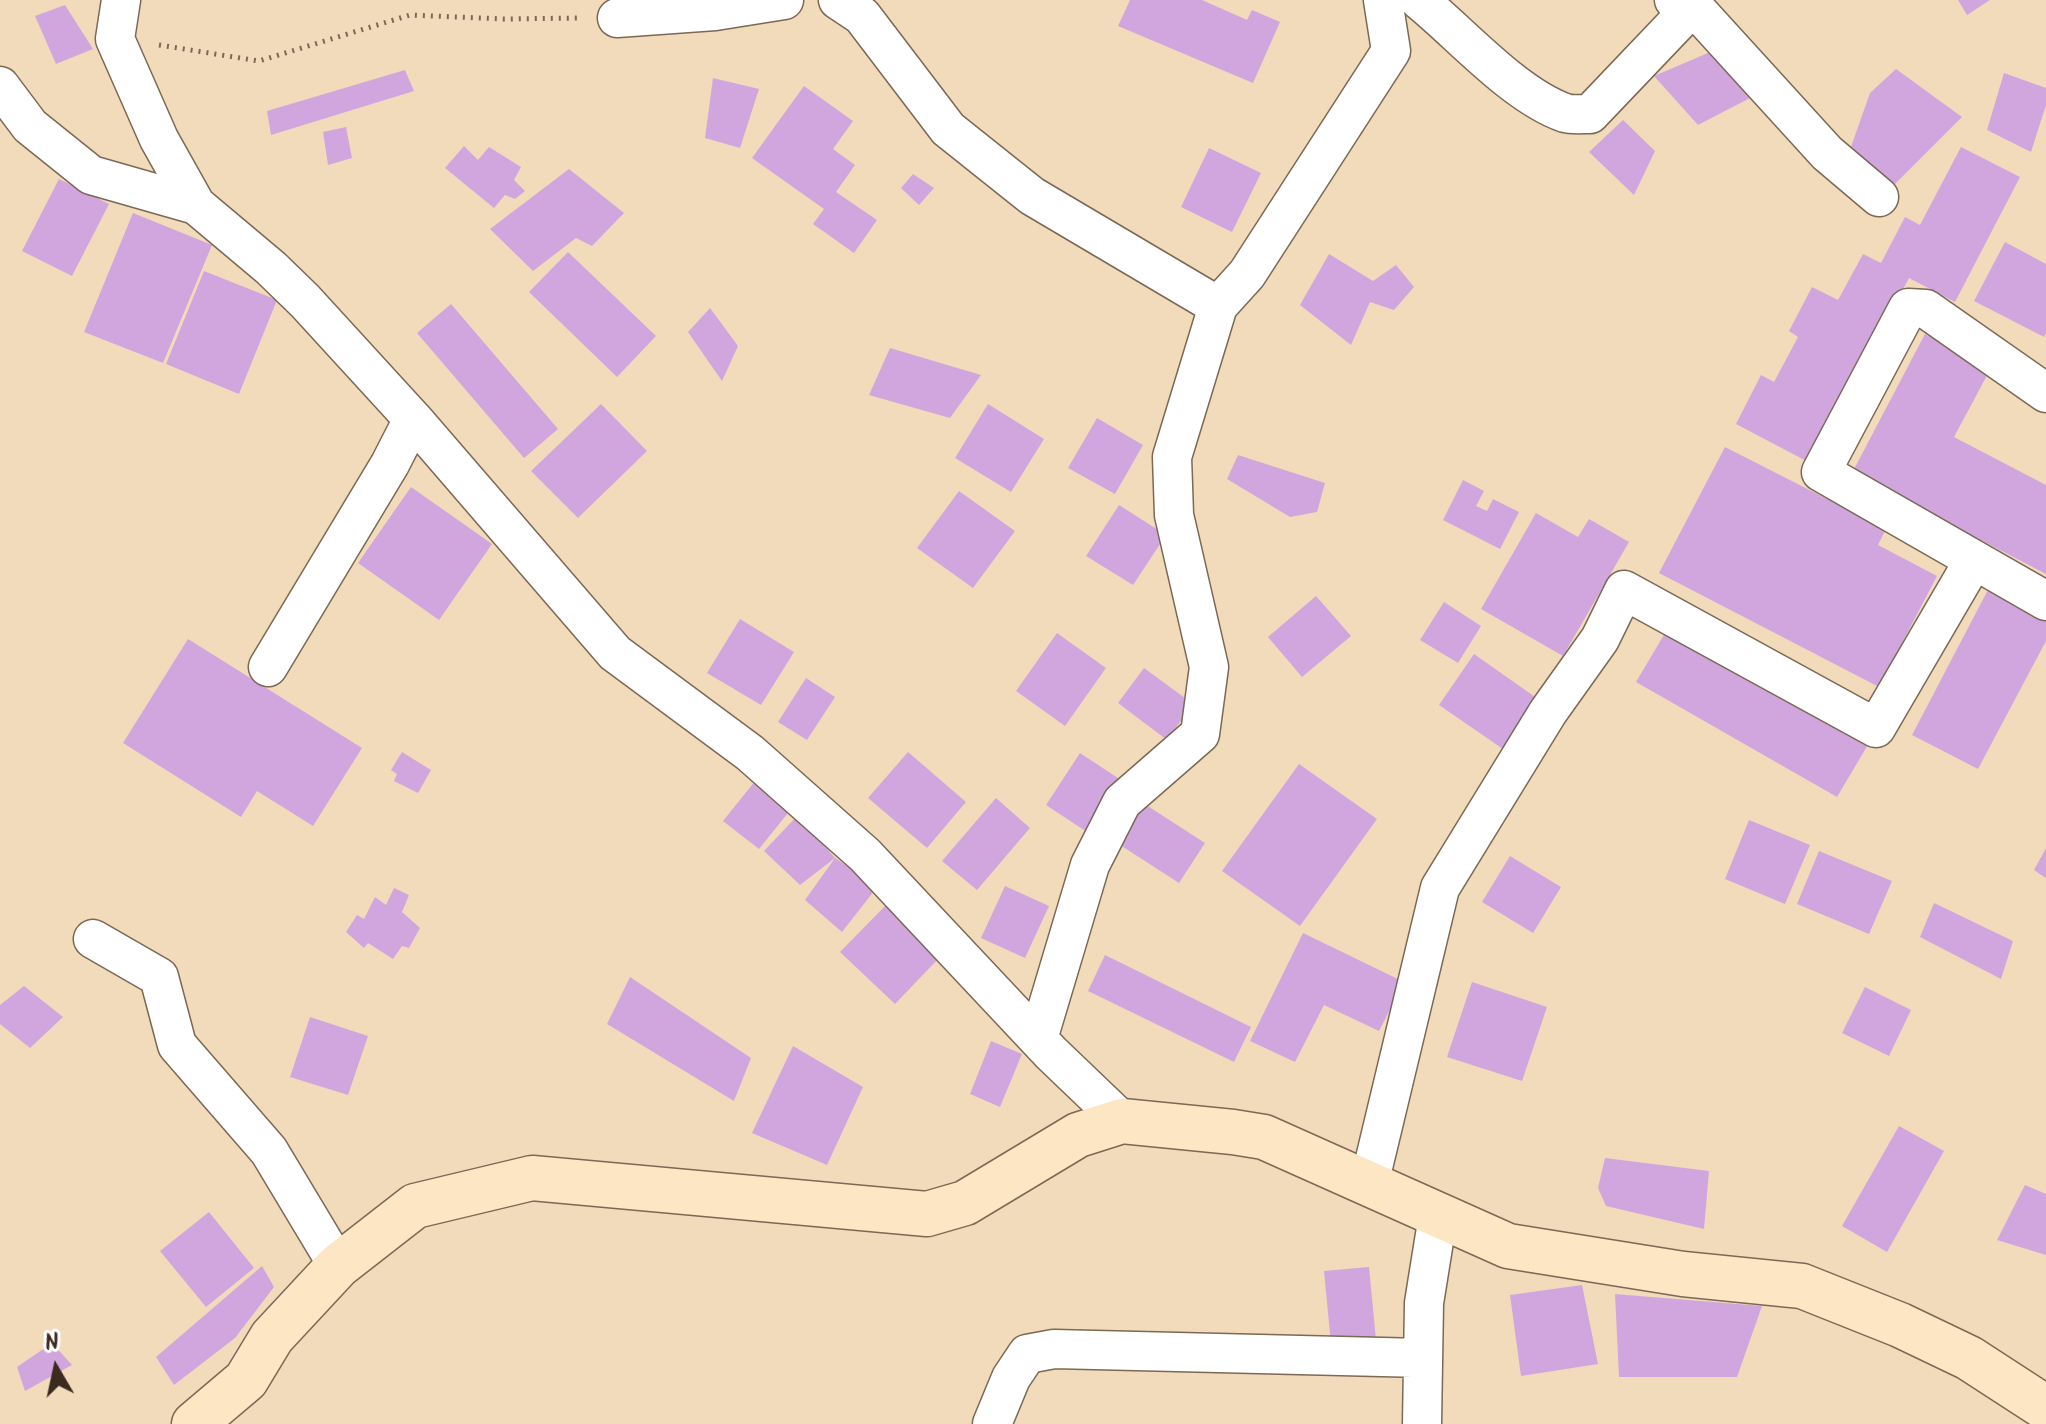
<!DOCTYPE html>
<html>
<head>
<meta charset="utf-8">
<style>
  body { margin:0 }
  #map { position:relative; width:2046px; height:1424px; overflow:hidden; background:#f1dbbb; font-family:Kalam,sans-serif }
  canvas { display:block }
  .north { position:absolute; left:16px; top:1328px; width:80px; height:80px; -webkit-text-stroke:6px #fff; paint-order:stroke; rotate:351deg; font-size:22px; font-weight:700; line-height:32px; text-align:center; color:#3b2a1e }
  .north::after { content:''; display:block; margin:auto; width:28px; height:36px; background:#3b2a1e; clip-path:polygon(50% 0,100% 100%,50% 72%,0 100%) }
</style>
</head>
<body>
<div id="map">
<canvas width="2046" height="1424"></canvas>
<div class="north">N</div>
</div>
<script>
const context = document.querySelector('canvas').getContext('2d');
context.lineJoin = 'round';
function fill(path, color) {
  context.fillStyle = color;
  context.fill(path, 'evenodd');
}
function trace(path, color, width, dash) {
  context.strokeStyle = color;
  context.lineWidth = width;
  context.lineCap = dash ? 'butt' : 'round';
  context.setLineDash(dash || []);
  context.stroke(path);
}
const building = new Path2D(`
  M 1130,0 L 1202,0 L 1247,20 L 1252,10 L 1280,22 L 1253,83 L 1118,26 Z
  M 1958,0 L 1990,0 L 1967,15 Z
  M 65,5 L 93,49 L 56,64 L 35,16 Z
  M 1722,47 L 1750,98 L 1698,125 L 1654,76 Z
  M 1896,69 L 1962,117 L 1886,193 L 1846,161 L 1870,93 Z
  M 405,70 L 414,91 L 271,135 L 267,111 Z
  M 2004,73 L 2046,88 L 2046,105 L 2031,152 L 1987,130 Z
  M 713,78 L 759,89 L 740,148 L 705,138 Z
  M 804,86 L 853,121 L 833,149 L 855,165 L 836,192 L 877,220 L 854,253 L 813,224 L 824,209 L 752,158 Z
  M 1623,120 L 1655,151 L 1634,195 L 1589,152 Z
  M 346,127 L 352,158 L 328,165 L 323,132 Z
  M 464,146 L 478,160 L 489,147 L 521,167 L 514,180 L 525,191 L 515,199 L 505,195 L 494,208 L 445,168 Z
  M 1961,147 L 2020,177 L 1955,302 L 1909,278 L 1812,464 L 1736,424 L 1761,375 L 1774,382 L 1798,337 L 1789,331 L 1812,287 L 1838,300 L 1863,254 L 1881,263 L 1905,217 L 1920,225 Z
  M 1209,148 L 1261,173 L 1232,232 L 1181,207 Z
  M 569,169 L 624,213 L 592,246 L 576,238 L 533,271 L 490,229 Z
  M 913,174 L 934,188 L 919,205 L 901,188 Z
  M 59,179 L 109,204 L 72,276 L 22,251 Z
  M 133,213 L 212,245 L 163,363 L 84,332 Z
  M 2005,242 L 2046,264 L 2046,333 L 2044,337 L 1974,301 Z
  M 568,252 L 656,336 L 617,377 L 529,292 Z
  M 1329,254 L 1373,281 L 1396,265 L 1414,287 L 1394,310 L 1370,302 L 1351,345 L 1300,305 Z
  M 204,271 L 277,300 L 239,394 L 166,364 Z
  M 451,304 L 558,429 L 524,458 L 417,333 Z
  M 710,308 L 738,346 L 722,381 L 688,332 Z
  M 1925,334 L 1991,368 L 1954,437 L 2046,485 L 2046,574 L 1852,473 Z
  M 890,348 L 981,375 L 950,418 L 869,395 Z
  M 601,404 L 647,451 L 578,518 L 531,471 Z
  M 988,404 L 1044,439 L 1011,492 L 955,458 Z
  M 1097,418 L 1143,445 L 1115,494 L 1068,468 Z
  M 1725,447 L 1886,529 L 1878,545 L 1937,576 L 1879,687 L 1659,573 Z
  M 1238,455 L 1325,483 L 1317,512 L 1290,517 L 1227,479 Z
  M 1463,480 L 1484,491 L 1476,506 L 1487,511 L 1493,499 L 1519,512 L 1500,549 L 1443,520 Z
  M 411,487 L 492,544 L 439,620 L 358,563 Z
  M 959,491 L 1015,531 L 973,588 L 917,548 Z
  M 1119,505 L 1166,535 L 1133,585 L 1086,556 Z
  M 1536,513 L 1578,537 L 1589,519 L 1629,542 L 1563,656 L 1481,609 Z
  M 1990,586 L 2046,615 L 2046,641 L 1978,769 L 1912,735 Z
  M 1316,596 L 1351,636 L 1302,677 L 1268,637 Z
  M 1444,602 L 1481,626 L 1458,663 L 1420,640 Z
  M 740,619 L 794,652 L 761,705 L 707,673 Z
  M 1668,628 L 1869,743 L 1837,797 L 1636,682 Z
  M 1057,633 L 1106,668 L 1065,726 L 1016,691 Z
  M 188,639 L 362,748 L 313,826 L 257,791 L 241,817 L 123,743 Z
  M 1474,654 L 1538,699 L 1503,749 L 1439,705 Z
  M 1144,668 L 1193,704 L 1167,740 L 1118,703 Z
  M 806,678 L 835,697 L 807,740 L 778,722 Z
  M 402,752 L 431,770 L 418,793 L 394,781 L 397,774 L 391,770 Z
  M 908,752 L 966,802 L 927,848 L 868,798 Z
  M 1080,753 L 1124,782 L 1090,834 L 1046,805 Z
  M 1299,764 L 1377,819 L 1300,926 L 1222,871 Z
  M 760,775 L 796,803 L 759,849 L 723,821 Z
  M 996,798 L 1030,828 L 977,890 L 942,861 Z
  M 1143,803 L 1205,843 L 1179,883 L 1117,843 Z
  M 798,815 L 835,858 L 800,885 L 764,851 Z
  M 1749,820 L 1810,845 L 1785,904 L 1725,879 Z
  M 2046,848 L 2046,878 L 2034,870 Z
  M 1819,851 L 1892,881 L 1869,934 L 1797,904 Z
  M 1510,856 L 1561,887 L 1533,933 L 1482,902 Z
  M 835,858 L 878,886 L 842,932 L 805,900 Z
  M 1005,886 L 1049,906 L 1025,958 L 981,938 Z
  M 394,888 L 409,895 L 402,912 L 420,928 L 409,948 L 402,946 L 393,959 L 368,943 L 364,948 L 346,932 L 357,915 L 364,919 L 375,897 L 386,905 Z
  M 1934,903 L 2013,941 L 2001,979 L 1920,937 Z
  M 887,904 L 941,956 L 895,1004 L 840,952 Z
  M 1303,933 L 1404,982 L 1379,1031 L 1324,1005 L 1295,1062 L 1250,1041 Z
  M 1105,955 L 1251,1027 L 1234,1062 L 1088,991 Z
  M 630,977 L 751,1058 L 734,1101 L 607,1024 Z
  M 1472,982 L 1547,1007 L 1522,1081 L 1447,1057 Z
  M 24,986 L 63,1017 L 30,1048 L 0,1024 L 0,1005 Z
  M 1865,987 L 1911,1010 L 1889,1056 L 1842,1033 Z
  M 310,1017 L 368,1036 L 348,1095 L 290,1077 Z
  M 991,1041 L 1022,1054 L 1000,1107 L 970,1094 Z
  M 793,1046 L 863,1087 L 827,1165 L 752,1133 Z
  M 1899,1126 L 1944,1151 L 1887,1252 L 1842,1226 Z
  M 1605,1158 L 1709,1171 L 1704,1229 L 1606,1206 L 1598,1188 Z
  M 2025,1185 L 2046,1194 L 2046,1255 L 1997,1240 Z
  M 209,1212 L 254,1268 L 206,1307 L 160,1251 Z
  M 262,1266 L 274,1287 L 235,1338 L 174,1385 L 156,1357 Z
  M 1369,1267 L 1376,1340 L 1331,1344 L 1324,1271 Z
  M 1582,1285 L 1598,1364 L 1521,1376 L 1510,1295 Z
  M 1615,1294 L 1762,1306 L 1737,1377 L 1619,1377 Z
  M 52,1343 L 72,1365 L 25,1391 L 17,1367 Z`);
const path = new Path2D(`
  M 159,45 L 259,61 L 410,15 L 504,19 L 580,18`);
const minor = new Path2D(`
  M 121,0 L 115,39 L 159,139 L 196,205 L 271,268 L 305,301 L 413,419 L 615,653 L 750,753 L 865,855 L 1051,1053 L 1122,1121
  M 838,0 L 862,16 L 948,129 L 1032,196 L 1218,306
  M 1419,0 C 1461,34 1514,95 1565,113 C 1572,115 1582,114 1590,114 L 1693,6
  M 1674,0 L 1693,6 L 1827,153 L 1879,197
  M 617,18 L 715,11 L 784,0
  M 0,86 L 30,126 L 91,175 L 196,205
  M 2046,393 L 1926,309 L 1908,308 L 1821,472 L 2046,601
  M 268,667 L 390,464 L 413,419
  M 93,939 L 159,977 L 177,1045 L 269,1151 L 338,1266
  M 1038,1039 L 1090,865 L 1122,802 L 1200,734 L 1209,667 L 1174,515 L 1172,457 L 1218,306 L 1247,274 L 1391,51 L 1383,0
  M 1369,1184 L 1440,888 L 1548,712 L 1600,639 L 1624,590 L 1876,728 L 1974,560
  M 992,1424 L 1011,1378 L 1027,1354 L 1054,1349 L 1423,1358
  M 1422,1424 L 1424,1303 L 1438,1216`);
const secondary = new Path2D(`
  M 194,1424 L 246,1380 L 272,1337 L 338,1266 L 415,1206 L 532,1178 L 927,1214 L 965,1203 L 1078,1135 L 1122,1121 L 1233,1132 L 1264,1137 L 1508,1246 L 1683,1274 L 1802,1286 L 1900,1325 L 1969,1358 L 2046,1408`);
fill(building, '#d1a6df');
trace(minor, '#7b6855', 41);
trace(secondary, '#7b6855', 47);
trace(path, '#7b6855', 5, [2, 6]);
trace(minor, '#fff', 38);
trace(secondary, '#fce6c4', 44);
</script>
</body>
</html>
